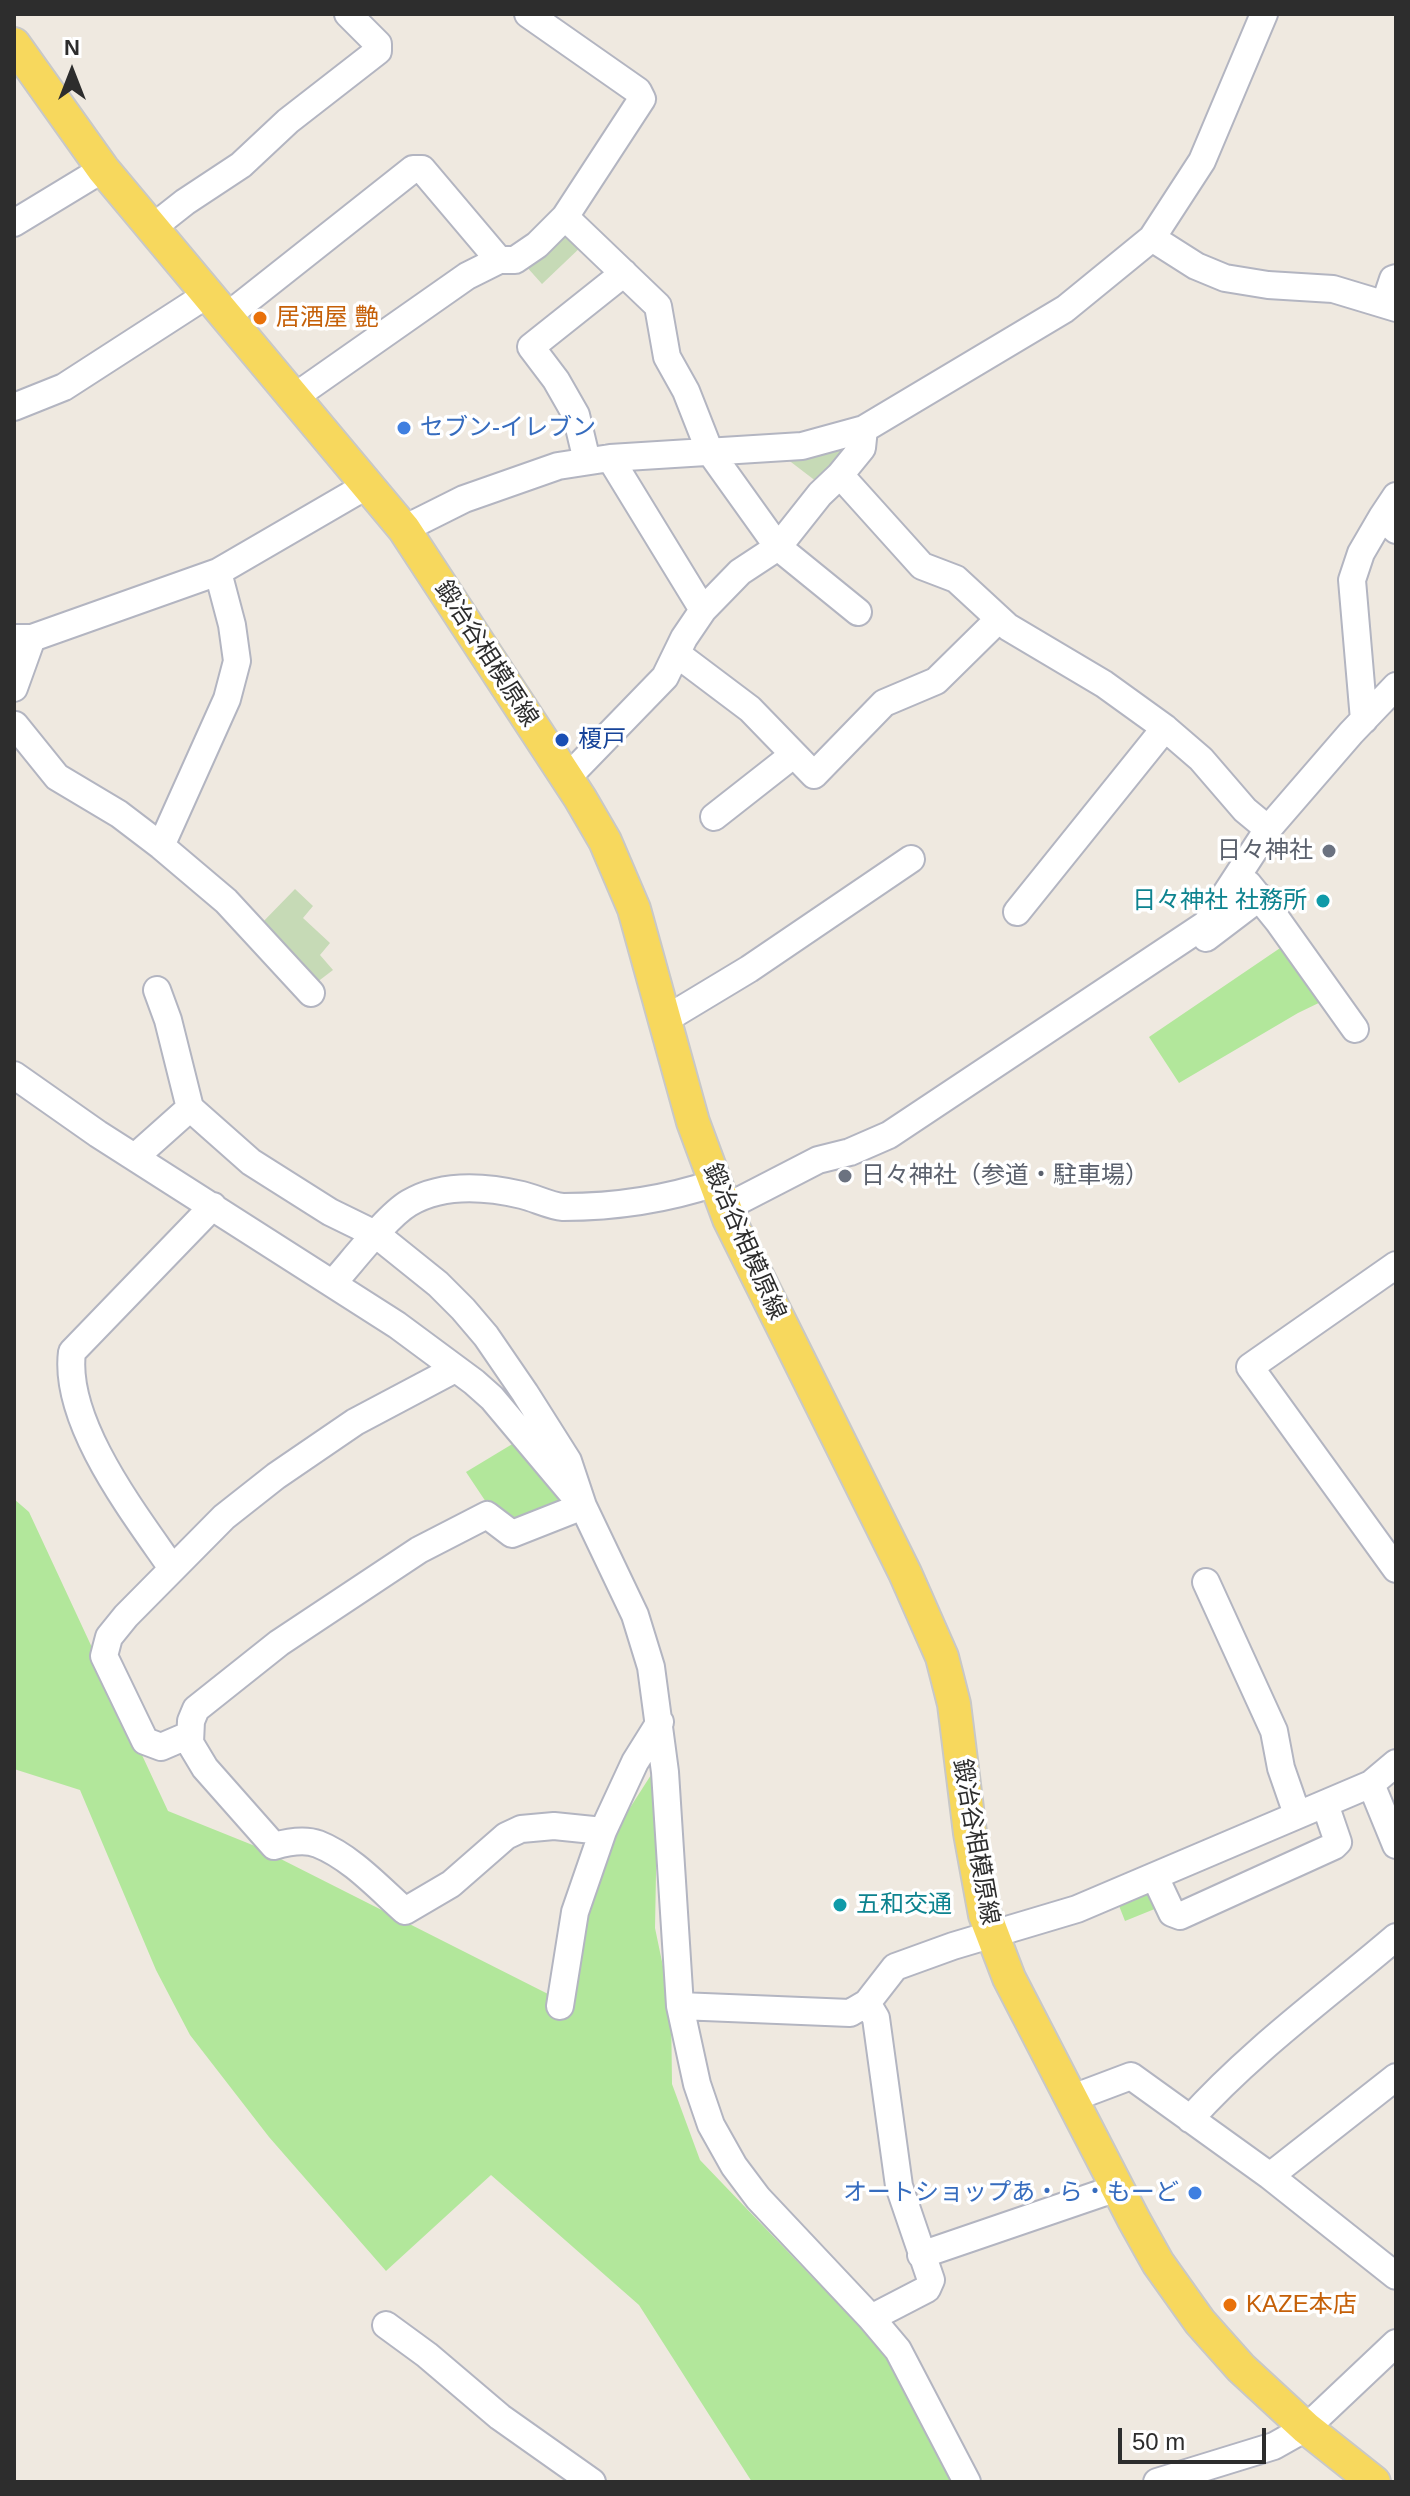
<!DOCTYPE html>
<html>
<head>
<meta charset="utf-8">
<style>
  body { margin:0 }
  #map { position:relative; width:1410px; height:2496px; overflow:hidden; background:#efe9e0; font-family:Arial,sans-serif }
  canvas { display:block }
  .frame { position:absolute; inset:0; border:16px solid #2d2d2d; pointer-events:none }
  .north { position:absolute; left:32px; top:32px; width:80px; height:80px; -webkit-text-stroke:6px #fff; paint-order:stroke; rotate:0deg; font-size:22px; font-weight:700; line-height:32px; text-align:center; color:#2d2d2d }
  .north::after { content:''; display:block; margin:auto; width:28px; height:36px; background:#2d2d2d; clip-path:polygon(50% 0,100% 100%,50% 72%,0 100%) }
  .scale { position:absolute; left:1118px; top:2428px; width:148px; height:36px; box-sizing:border-box; border:4px solid #2d2d2d; border-top:0; padding-left:10px; font-size:24px; line-height:28px; white-space:nowrap; color:#2d2d2d; -webkit-text-stroke:6px #fff; paint-order:stroke }
</style>
</head>
<body>
<div id="map">
<canvas width="1410" height="2496"></canvas>
<div class="frame"></div>
<div class="north">N</div>
<div class="scale">50 m</div>
</div>
<script>
const context = document.querySelector('canvas').getContext('2d');
context.lineJoin = 'round';
function fill(path, color) {
  context.fillStyle = color;
  context.fill(path, 'evenodd');
}
function trace(path, color, width, dash) {
  context.strokeStyle = color;
  context.lineWidth = width;
  context.lineCap = dash ? 'butt' : 'round';
  context.setLineDash(dash || []);
  context.stroke(path);
}
function label(font, color, halo, rows, align = 'center') {
  context.font = font + ' Arial,"Noto Sans JP",sans-serif';
  context.lineWidth = 7;
  context.setLineDash([]);
  context.textBaseline = 'middle';
  context.strokeStyle = halo;
  context.fillStyle = color;
  for (const [text, x, y, turn = 0] of rows) {
    context.save();
    context.translate(x, y);
    context.rotate((+turn || 0) * Math.PI / 180);
    context.textAlign = isNaN(turn) ? turn : align;
    if (halo) context.strokeText(text, 0, 0);
    context.fillText(text, 0, 0);
    context.restore();
  }
}
const green = new Path2D(`
  M 1289,942 L 1329,998 L 1298,1013 L 1179,1083 L 1149,1037 Z
  M 519,1440 L 562,1497 L 562,1508 L 516,1526 L 488,1505 L 466,1472 Z
  M 14,1499 L 29,1512 L 168,1811 L 255,1846 L 552,1996 L 580,1886 L 658,1764 L 655,1928 L 671,2005 L 672,2084 L 700,2160 L 816,2281 L 873,2325 L 960,2482 L 752,2482 L 639,2305 L 491,2175 L 386,2271 L 269,2137 L 190,2035 L 156,1970 L 80,1790 L 14,1769 Z
  M 1155,1877 L 1167,1904 L 1125,1921 L 1114,1893 Z`);
const cemetery = new Path2D(`
  M 567,226 L 584,244 L 542,284 L 525,265 Z
  M 854,447 L 821,485 L 787,459 Z
  M 295,889 L 313,906 L 303,918 L 330,943 L 320,955 L 333,970 L 312,986 L 258,927 Z`);
const minor = new Path2D(`
  M 565,217 L 658,306 L 667,357 L 686,391 L 710,452 L 778,547 L 858,612
  M 14,223 L 103,169
  M 152,228 L 185,202 L 241,165 L 288,121 L 378,51 L 378,44 L 348,14
  M 1152,238 L 1196,266 L 1225,278 L 1268,285 L 1333,289 L 1396,308
  M 1385,303 L 1393,279 L 1396,278
  M 226,317 L 413,169 L 422,169 L 499,260
  M 293,398 L 467,276 L 499,260 L 515,260 L 537,245 L 565,217 L 642,99 L 638,91 L 528,14
  M 14,407 L 64,387 L 208,294
  M 610,458 L 703,610
  M 587,461 L 576,415 L 556,380 L 531,347 L 624,273
  M 840,475 L 922,566 L 956,579 L 1008,627 L 1104,684 L 1165,728 L 1201,759 L 1245,810 L 1268,829
  M 1396,496 L 1382,517 L 1396,530
  M 404,529 L 464,499 L 558,466 L 610,458 L 802,446 L 864,429 L 1065,309 L 1152,238 L 1202,161 L 1264,14
  M 14,638 L 32,638 L 218,572 L 366,486
  M 677,654 L 750,709 L 814,775 L 884,703 L 936,681 L 999,619
  M 14,688 L 32,638
  M 1364,720 L 1352,580 L 1361,553 L 1382,517
  M 15,725 L 57,777 L 119,814 L 161,846 L 226,901 L 311,993
  M 567,778 L 665,677 L 684,638 L 703,610 L 740,572 L 778,547 L 820,494 L 840,475 L 862,448 L 864,429
  M 714,817 L 793,755
  M 161,846 L 227,699 L 237,661 L 232,625 L 218,572
  M 1248,884 L 1278,921 L 1355,1029
  M 1017,912 L 1165,728
  M 1206,938 L 1260,897
  M 157,990 L 168,1020 L 190,1108 L 251,1162 L 330,1212 L 377,1235 L 438,1284 L 463,1309 L 486,1336 L 525,1393 L 568,1461 L 583,1506 L 635,1615 L 651,1667 L 665,1772 L 680,2006 L 697,2084 L 711,2125 L 734,2166 L 758,2198 L 871,2318 L 898,2350 L 967,2482
  M 666,1019 L 749,969 L 911,859
  M 14,1075 L 98,1134 L 397,1325 L 474,1382 L 492,1398 L 571,1492
  M 135,1157 L 190,1108
  M 725,1208 L 818,1160 L 850,1152 L 889,1135 L 1206,924 L 1268,829 L 1351,733 L 1396,686
  M 1396,1265 L 1250,1367 L 1396,1569
  M 333,1283 C 352,1262 387,1216 409,1203 C 443,1183 484,1186 522,1195 C 535,1198 550,1206 563,1207 C 613,1207 667,1199 715,1183
  M 583,1506 L 512,1534 L 487,1515 L 419,1550 L 279,1643 L 196,1709 L 191,1721 L 190,1743 L 205,1768 L 274,1846 C 288,1842 305,1839 318,1844 C 351,1857 379,1888 405,1911 L 451,1884 L 506,1836 L 521,1829 L 554,1826 L 603,1831
  M 172,1568 C 134,1513 63,1422 72,1352 L 213,1206
  M 1206,1582 L 1274,1731 L 1281,1768 L 1297,1814
  M 189,1735 L 161,1747 L 145,1741 L 104,1656 L 109,1637 L 126,1616 L 224,1517 L 276,1476 L 355,1422 L 455,1369
  M 1371,1784 L 1396,1845
  M 1155,1877 L 1172,1913 L 1180,1916 L 1334,1846 L 1338,1842 L 1325,1804
  M 867,2003 L 876,2018 L 899,2186 L 931,2280 L 927,2289 L 871,2318
  M 560,2006 L 575,1912 L 603,1831 L 635,1762 L 660,1722
  M 680,2006 L 850,2013 L 867,2003 L 895,1967 L 953,1946 L 1077,1909 L 1371,1784 L 1396,1763
  M 1070,2099 L 1131,2076 L 1270,2176 L 1396,2276
  M 1190,2119 C 1251,2051 1327,1996 1396,1937
  M 1270,2176 L 1396,2077
  M 921,2255 L 1117,2188
  M 386,2325 L 427,2355 L 500,2417 L 592,2482
  M 1157,2482 L 1274,2446 L 1306,2428 L 1396,2343`);
const major = new Path2D(`
  M 14,44 L 103,169 L 404,529 L 580,798 L 605,841 L 634,909 L 693,1122 L 729,1219 L 905,1573 L 942,1657 L 954,1704 L 970,1833 L 985,1915 L 1009,1978 L 1134,2220 L 1158,2263 L 1200,2322 L 1241,2368 L 1306,2428 L 1374,2482`);
const markers = [
  [260,318,8,"#e8710a"],
  [404,428,8,"#3f7fe0"],
  [562,740,8,"#1a4fb4"],
  [1329,851,8,"#6b7280"],
  [1323,901,8,"#0f9aa8"],
  [845,1176,8,"#6b7280"],
  [840,1905,8,"#0f9aa8"],
  [1195,2193,8,"#3f7fe0"],
  [1230,2305,8,"#e8710a"]
];
const foodNames = [
  ["居酒屋 艶",276,318],
  ["KAZE本店",1246,2305]
];
const shopNames = [
  ["セブン-イレブン",420,428],
  ["オートショップあ・ら・もーど",1179,2193,"right"]
];
const streetNames = [
  ["鍛冶谷相模原線",486,654,57],
  ["鍛冶谷相模原線",744,1242,66],
  ["鍛冶谷相模原線",975,1842,80]
];
const transitNames = [
  ["榎戸",578,740]
];
const worshipNames = [
  ["日々神社",1313,851],
  ["日々神社（参道・駐車場）",861,1176,"left"]
];
const cultureNames = [
  ["日々神社 社務所",1307,901],
  ["五和交通",856,1905,"left"]
];
fill(green, '#b2e79b');
fill(cemetery, '#c6dab6');
trace(minor, '#b3b5c1', 30);
trace(major, '#c8c8c8', 36);
trace(minor, '#fff', 26);
trace(major, '#f7d85d', 32);
for (const [x, y, r, color] of markers) {
  const dot = new Path2D();
  dot.arc(x, y, r, 0, 2 * Math.PI);
  context.fillStyle = color;
  context.fill(dot);
  trace(dot, '#fff', 3);
}
label('24px', '#c56008', '#fff', foodNames, 'left');
label('24px', '#366cbe', '#fff', shopNames, 'left');
label('24px', '#2d2d2d', '#fff', streetNames);
label('24px', '#164399', '#fff', transitNames, 'left');
label('24px', '#5b616d', '#fff', worshipNames, 'right');
label('24px', '#0d838f', '#fff', cultureNames, 'right');
</script>
</body>
</html>
